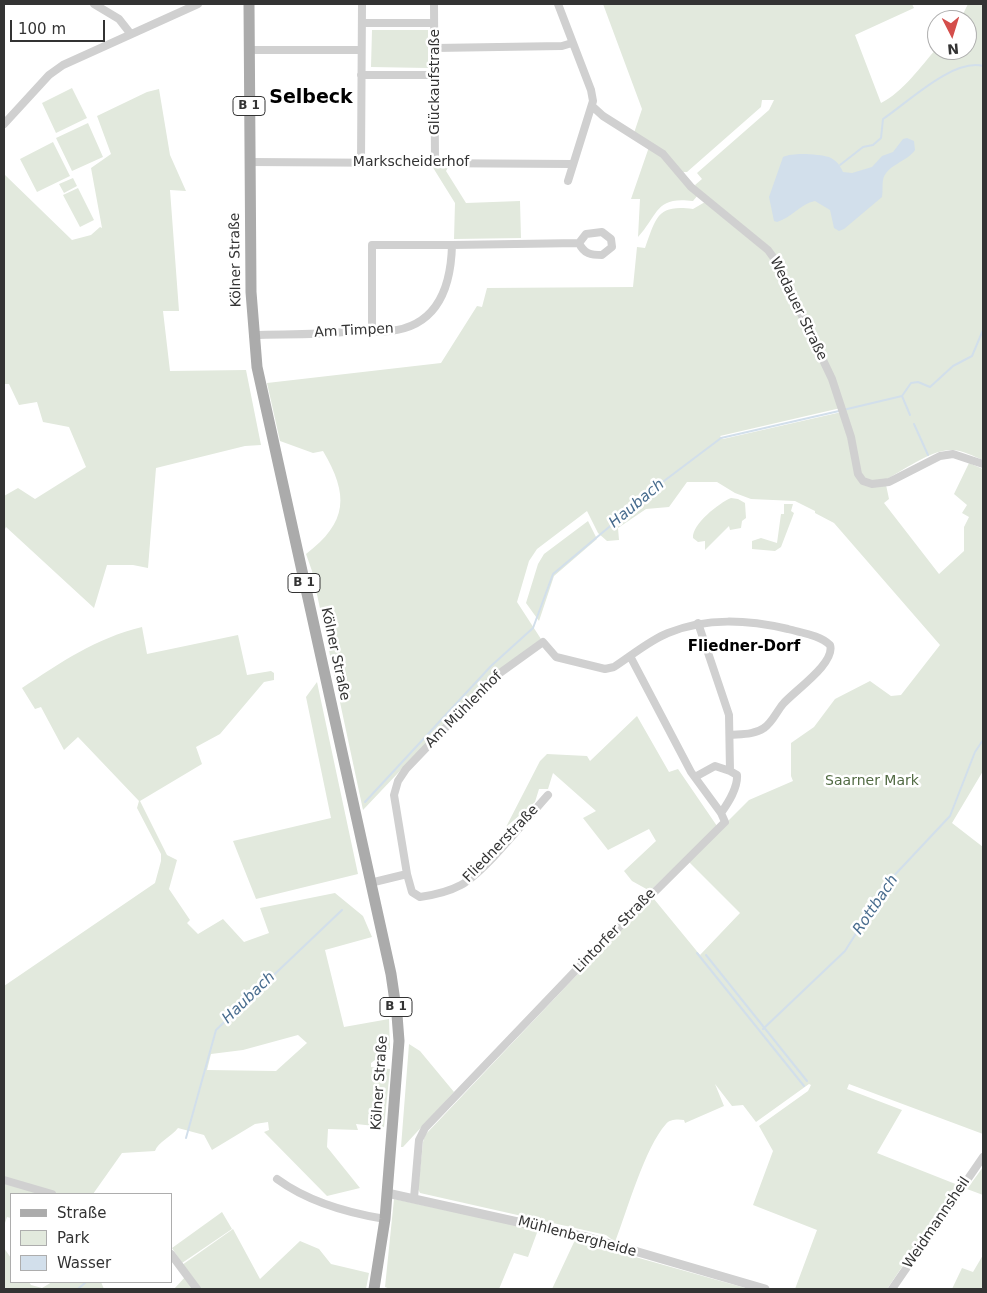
<!DOCTYPE html>
<html>
<head>
<meta charset="utf-8">
<style>
  body { margin:0 }
  #map { position:relative; width:987px; height:1293px; overflow:hidden; background:#fff; font-family:"DejaVu Sans",sans-serif }
  canvas { display:block }
  .frame { position:absolute; inset:0; border:5px solid #333; pointer-events:none }
  .legend { position:absolute; left:10px; top:1193px; width:162px; height:90px; box-sizing:border-box; background:#fff; border:1px solid #adadad; margin:0; padding:6px 9px; list-style:none; font-size:15px; color:#333 }
  .legend li { display:flex; align-items:center; gap:10px; height:25px }
  .legend b { width:25px; border:1px solid #adadad }
  .north { position:absolute; left:927px; top:10px; width:50px; height:50px; box-sizing:border-box; background:#fff; border:1px solid #adadad; border-radius:50%; rotate:175deg; font-size:14px; font-weight:700; line-height:20px; text-align:center; color:#333 }
  .north::after { content:''; display:block; margin:auto; width:18px; height:22px; background:#d44e4b; clip-path:polygon(50% 0,100% 100%,50% 72%,0 100%) }
  .scale { position:absolute; left:10px; top:20px; width:95px; height:22px; box-sizing:border-box; border:2px solid #333; border-top:0; padding-left:6px; font-size:15px; line-height:18px; white-space:nowrap; color:#333; -webkit-text-stroke:4px #fff; paint-order:stroke }
</style>
</head>
<body>
<div id="map">
<canvas width="987" height="1293"></canvas>
<div class="frame"></div>
<ul class="legend">
<li><b style="height:6px;background:#ababab"></b>Straße</li>
<li><b style="height:14px;background:#e2e9dd"></b>Park</li>
<li><b style="height:14px;background:#d2dfeb"></b>Wasser</li>
</ul>
<div class="north">N</div>
<div class="scale">100 m</div>
</div>
<script>
const context = document.querySelector('canvas').getContext('2d');
context.lineJoin = 'round';
function fill(path, color) {
  context.fillStyle = color;
  context.fill(path, 'evenodd');
}
function trace(path, color, width, dash) {
  context.strokeStyle = color;
  context.lineWidth = width;
  context.lineCap = dash ? 'butt' : 'round';
  context.setLineDash(dash || []);
  context.stroke(path);
}
function label(font, color, halo, rows, align = 'center') {
  context.font = font + ' "DejaVu Sans",sans-serif';
  context.lineWidth = 5;
  context.setLineDash([]);
  context.textBaseline = 'middle';
  context.strokeStyle = halo;
  context.fillStyle = color;
  for (const [text, x, y, turn = 0] of rows) {
    context.save();
    context.translate(x, y);
    context.rotate((+turn || 0) * Math.PI / 180);
    context.textAlign = isNaN(turn) ? turn : align;
    if (halo) context.strokeText(text, 0, 0);
    context.fillText(text, 0, 0);
    context.restore();
  }
}
const green = new Path2D(`
  M 603,4 L 912,4 L 914,8 L 855,35 L 881,103 C 903,92 921,66 937,48 L 937,50 L 967,50 L 967,20 L 960,20 L 968,4 L 983,4 L 983,460 C 973,456 961,449 949,450 C 930,451 902,471 885,480 L 889,499 L 884,503 L 939,574 L 964,551 L 964,527 L 969,517 L 962,513 L 967,505 L 954,494 L 969,463 L 983,469 L 983,771 L 952,823 L 983,847 L 983,1134 L 849,1084 L 847,1089 L 902,1110 L 877,1153 L 958,1185 L 887,1289 L 795,1289 L 817,1230 L 753,1205 L 773,1151 L 759,1126 L 808,1091 L 811,1085 L 809,1084 L 756,1122 L 743,1105 L 732,1106 L 715,1084 L 724,1106 L 685,1123 L 684,1120 C 678,1119 670,1119 666,1124 C 645,1147 627,1211 615,1242 L 606,1235 L 420,1193 L 418,1189 L 423,1142 L 425,1135 L 649,899 L 654,899 L 700,955 L 740,913 L 688,861 L 749,800 L 793,781 L 791,776 L 791,743 L 814,727 L 835,699 L 870,681 L 891,696 L 901,695 L 940,645 L 834,523 L 815,513 L 815,511 L 795,501 L 751,499 L 735,493 L 717,482 L 687,482 L 669,507 L 646,509 L 618,528 L 619,540 L 607,541 L 598,533 L 587,511 L 537,549 L 529,561 L 517,602 L 541,639 L 486,680 L 363,810 L 312,571 L 306,554 C 348,522 349,495 323,451 L 313,453 L 280,441 L 267,383 L 441,363 L 477,306 L 482,307 L 487,288 L 633,287 L 637,247 L 645,248 C 656,218 657,204 693,209 L 705,202 L 695,185 L 702,179 L 697,173 L 769,110 L 774,100 L 762,100 L 761,107 L 687,172 L 682,172 L 634,133 L 642,109 ZM 845,407 L 846,411 L 723,439 L 720,436 Z
  M 372,30 L 428,30 L 428,68 L 371,67 Z
  M 72,88 L 87,118 L 56,133 L 42,103 Z
  M 159,89 L 170,155 L 186,191 L 170,190 L 179,311 L 163,311 L 170,371 L 246,370 L 261,445 L 245,446 L 156,468 L 148,568 L 133,565 L 107,565 L 94,608 L 6,527 L 4,531 L 4,496 L 18,488 L 35,499 L 86,467 L 69,427 L 43,422 L 37,402 L 19,405 L 9,384 L 4,384 L 4,174 L 72,240 L 91,235 L 100,227 L 102,228 L 91,168 L 111,154 L 97,116 L 147,92 Z
  M 88,123 L 103,157 L 72,171 L 56,138 Z
  M 53,142 L 70,176 L 37,192 L 20,159 Z
  M 649,147 L 660,154 L 698,195 L 693,201 C 655,196 659,214 638,237 L 640,199 L 631,199 Z
  M 432,166 L 449,166 L 446,171 L 466,203 L 520,201 L 521,238 L 454,239 L 455,203 Z
  M 73,178 L 77,186 L 64,193 L 59,184 Z
  M 78,188 L 94,220 L 80,227 L 63,195 Z
  M 731,498 L 738,499 L 745,503 L 746,518 L 742,521 L 741,528 L 730,530 L 729,526 L 705,550 L 705,541 L 698,542 L 693,538 C 692,524 719,503 731,498 Z
  M 784,504 L 793,504 L 791,511 L 794,513 L 781,547 L 775,551 L 752,549 L 752,541 L 761,538 L 777,543 L 781,514 L 784,514 Z
  M 588,521 L 597,539 L 554,576 L 539,621 L 526,603 L 538,564 L 544,554 Z
  M 142,627 L 147,654 L 238,635 L 247,675 L 271,671 L 274,673 L 274,680 L 264,682 L 220,734 L 196,747 L 202,764 L 140,801 L 167,855 L 177,860 L 169,889 L 190,920 L 187,923 L 198,934 L 223,919 L 244,942 L 269,933 L 260,908 L 335,893 L 363,916 L 372,937 L 325,950 L 344,1027 L 389,1019 L 390,1049 L 371,1063 L 371,1067 L 390,1069 L 384,1127 L 356,1124 L 358,1130 L 328,1129 L 327,1147 L 360,1188 L 327,1196 L 264,1132 L 269,1130 L 268,1122 L 255,1124 L 212,1150 L 204,1135 L 178,1128 C 172,1136 158,1142 155,1151 L 122,1153 L 93,1194 L 11,1194 L 11,1218 L 7,1217 L 4,1226 L 4,986 L 155,883 L 161,861 L 161,854 L 137,808 L 139,801 L 78,737 L 64,750 L 41,707 L 35,709 L 22,688 C 60,663 96,638 142,627 ZM 298,1035 L 307,1043 L 276,1071 L 207,1070 L 211,1054 L 243,1050 Z
  M 317,682 L 358,874 L 256,899 L 233,841 L 331,818 L 306,697 Z
  M 637,716 L 669,772 L 678,769 L 717,826 L 650,891 L 632,881 L 624,871 L 656,841 L 649,829 L 608,850 L 583,818 L 596,811 L 553,773 L 548,789 L 539,789 L 535,802 L 506,827 L 540,761 L 547,754 L 587,756 L 590,761 Z
  M 409,1044 L 420,1051 L 454,1092 L 403,1147 L 401,1147 Z
  M 983,1167 L 983,1195 L 967,1189 Z
  M 394,1199 L 538,1230 L 528,1257 L 514,1253 L 499,1289 L 390,1289 L 385,1287 Z
  M 222,1212 L 232,1229 L 182,1263 L 172,1248 Z
  M 233,1229 L 260,1279 L 300,1241 L 319,1249 L 331,1264 L 369,1273 L 366,1289 L 174,1289 L 186,1276 L 182,1265 Z
  M 575,1240 L 749,1289 L 552,1289 Z
  M 4,1248 L 11,1258 L 11,1282 L 29,1282 L 31,1285 L 42,1288 L 52,1282 L 101,1282 L 104,1289 L 4,1289 Z
  M 983,1255 L 983,1289 L 952,1289 L 962,1268 L 973,1272 Z`);
const water = new Path2D(`
  M 907,138 L 914,141 L 915,150 C 907,162 886,165 883,180 C 882,186 883,191 882,197 L 844,229 L 839,231 L 834,228 L 830,210 L 815,201 C 800,204 791,218 777,222 L 774,221 L 769,197 L 783,157 C 793,152 818,154 829,157 C 836,160 840,165 843,172 L 852,173 L 872,167 L 882,156 L 893,152 L 903,139 Z`);
const stream = new Path2D(`
  M 840,165 L 863,147 L 873,145 L 881,138 L 883,119 C 907,103 953,58 983,66
  M 902,396 L 910,415
  M 843,410 L 902,396 L 911,383 L 918,382 L 930,387 L 953,366 L 972,356 L 983,330
  M 914,424 L 928,455
  M 365,802 L 491,666 L 533,628 L 553,574 L 664,481 L 721,438 L 839,411
  M 697,953 L 804,1086
  M 706,955 L 807,1081
  M 763,1029 L 845,951 L 889,881 L 950,816 L 975,752 L 983,740
  M 186,1138 L 216,1030 L 342,910
  M 78,1289 L 86,1282`);
const minor = new Path2D(`
  M 94,4 L 119,19 L 130,33
  M 434,4 L 435,161
  M 558,4 L 591,90 L 593,101 L 568,181
  M 362,23 L 434,23
  M 435,48 L 562,46 L 572,43
  M 249,50 L 361,50
  M 361,75 L 434,75
  M 592,106 L 603,116 L 663,154 L 691,187 L 768,250 L 776,261 L 832,379 L 851,437 L 858,474 L 863,481 L 872,484 L 889,482 L 940,456 L 953,454 L 983,464
  M 4,124 L 49,75 L 63,65 L 198,4
  M 250,162 L 572,164
  M 361,162 L 362,4
  M 372,331 L 372,245 L 452,245
  M 253,335 C 283,334 314,335 344,332 C 359,330 375,332 390,331 C 438,326 451,286 452,245 L 579,243 C 584,254 591,255 602,255 L 612,247 L 611,239 L 602,232 L 586,234 L 579,243
  M 698,623 L 729,715 L 730,771 L 737,775 C 738,788 728,803 721,813
  M 695,777 L 715,766 L 730,771
  M 407,874 L 412,892 L 420,897 C 434,895 448,892 461,885 C 486,871 527,818 548,795
  M 370,883 L 407,874 L 394,795 L 398,781 L 406,769 L 493,678 L 543,642 L 556,657 L 605,669 L 614,667 C 631,656 650,640 668,633 C 707,617 748,620 788,629 C 802,633 820,635 830,645 C 836,663 794,691 783,704 C 777,711 772,723 764,728 C 754,735 741,734 730,735
  M 277,1179 C 307,1201 348,1213 385,1219
  M 4,1180 L 52,1194
  M 414,1198 L 419,1140 L 425,1128 L 580,966 L 725,822 L 721,813 L 691,772 L 630,656
  M 171,1254 L 197,1289
  M 892,1289 L 983,1157`);
const tertiary = new Path2D(`
  M 387,1193 L 590,1238 L 765,1289`);
const primary = new Path2D(`
  M 249,4 L 251,292 L 257,367 L 391,974 L 397,1015 L 399,1041 L 385,1219 L 374,1289`);
const shields = [
  [249,106,32],
  [304,583,32],
  [396,1007,32]
];
const shieldNames = [
  ["B 1",249,106],
  ["B 1",304,583],
  ["B 1",396,1007]
];
const streetNames = [
  ["Glückaufstraße",435,82,-90],
  ["Markscheiderhof",411,162],
  ["Kölner Straße",236,260,-91],
  ["Wedauer Straße",798,309,64],
  ["Am Timpen",354,331,-3],
  ["Kölner Straße",335,654,78],
  ["Am Mühlenhof",464,710,-45],
  ["Fliednerstraße",501,844,-46],
  ["Lintorfer Straße",615,931,-46],
  ["Kölner Straße",380,1083,-86],
  ["Weidmannsheil",937,1223,-56],
  ["Mühlenbergheide",577,1237,15]
];
const parkNames = [
  ["Saarner Mark",872,781]
];
const waterNames = [
  ["Haubach",637,504,-40],
  ["Rottbach",876,905,-56],
  ["Haubach",249,998,-44]
];
const neighbourhoodNames = [
  ["Fliedner-Dorf",744,647]
];
const districtNames = [
  ["Selbeck",311,98]
];
fill(green, '#e2e9dd');
fill(water, '#d2dfeb');
trace(stream, '#d2dfeb', 2);
trace(minor, '#d0d0d0', 8);
trace(tertiary, '#d0d0d0', 9);
trace(primary, '#ababab', 11);
for (const [x, y, w] of shields) {
  const box = new Path2D();
  box.roundRect(x - w / 2, y - 9.5, w, 19, 4);
  context.fillStyle = '#fff';
  context.fill(box);
  trace(box, '#333', 1);
}
label('bold 12px', '#333', null, shieldNames);
label('14px', '#333', '#fff', streetNames);
label('14px', '#526b44', '#fff', parkNames);
label('italic 15px', '#486c8e', '#fff', waterNames);
label('bold 15px', '#000', '#fff', neighbourhoodNames);
label('bold 19px', '#000', '#fff', districtNames);
</script>
</body>
</html>
